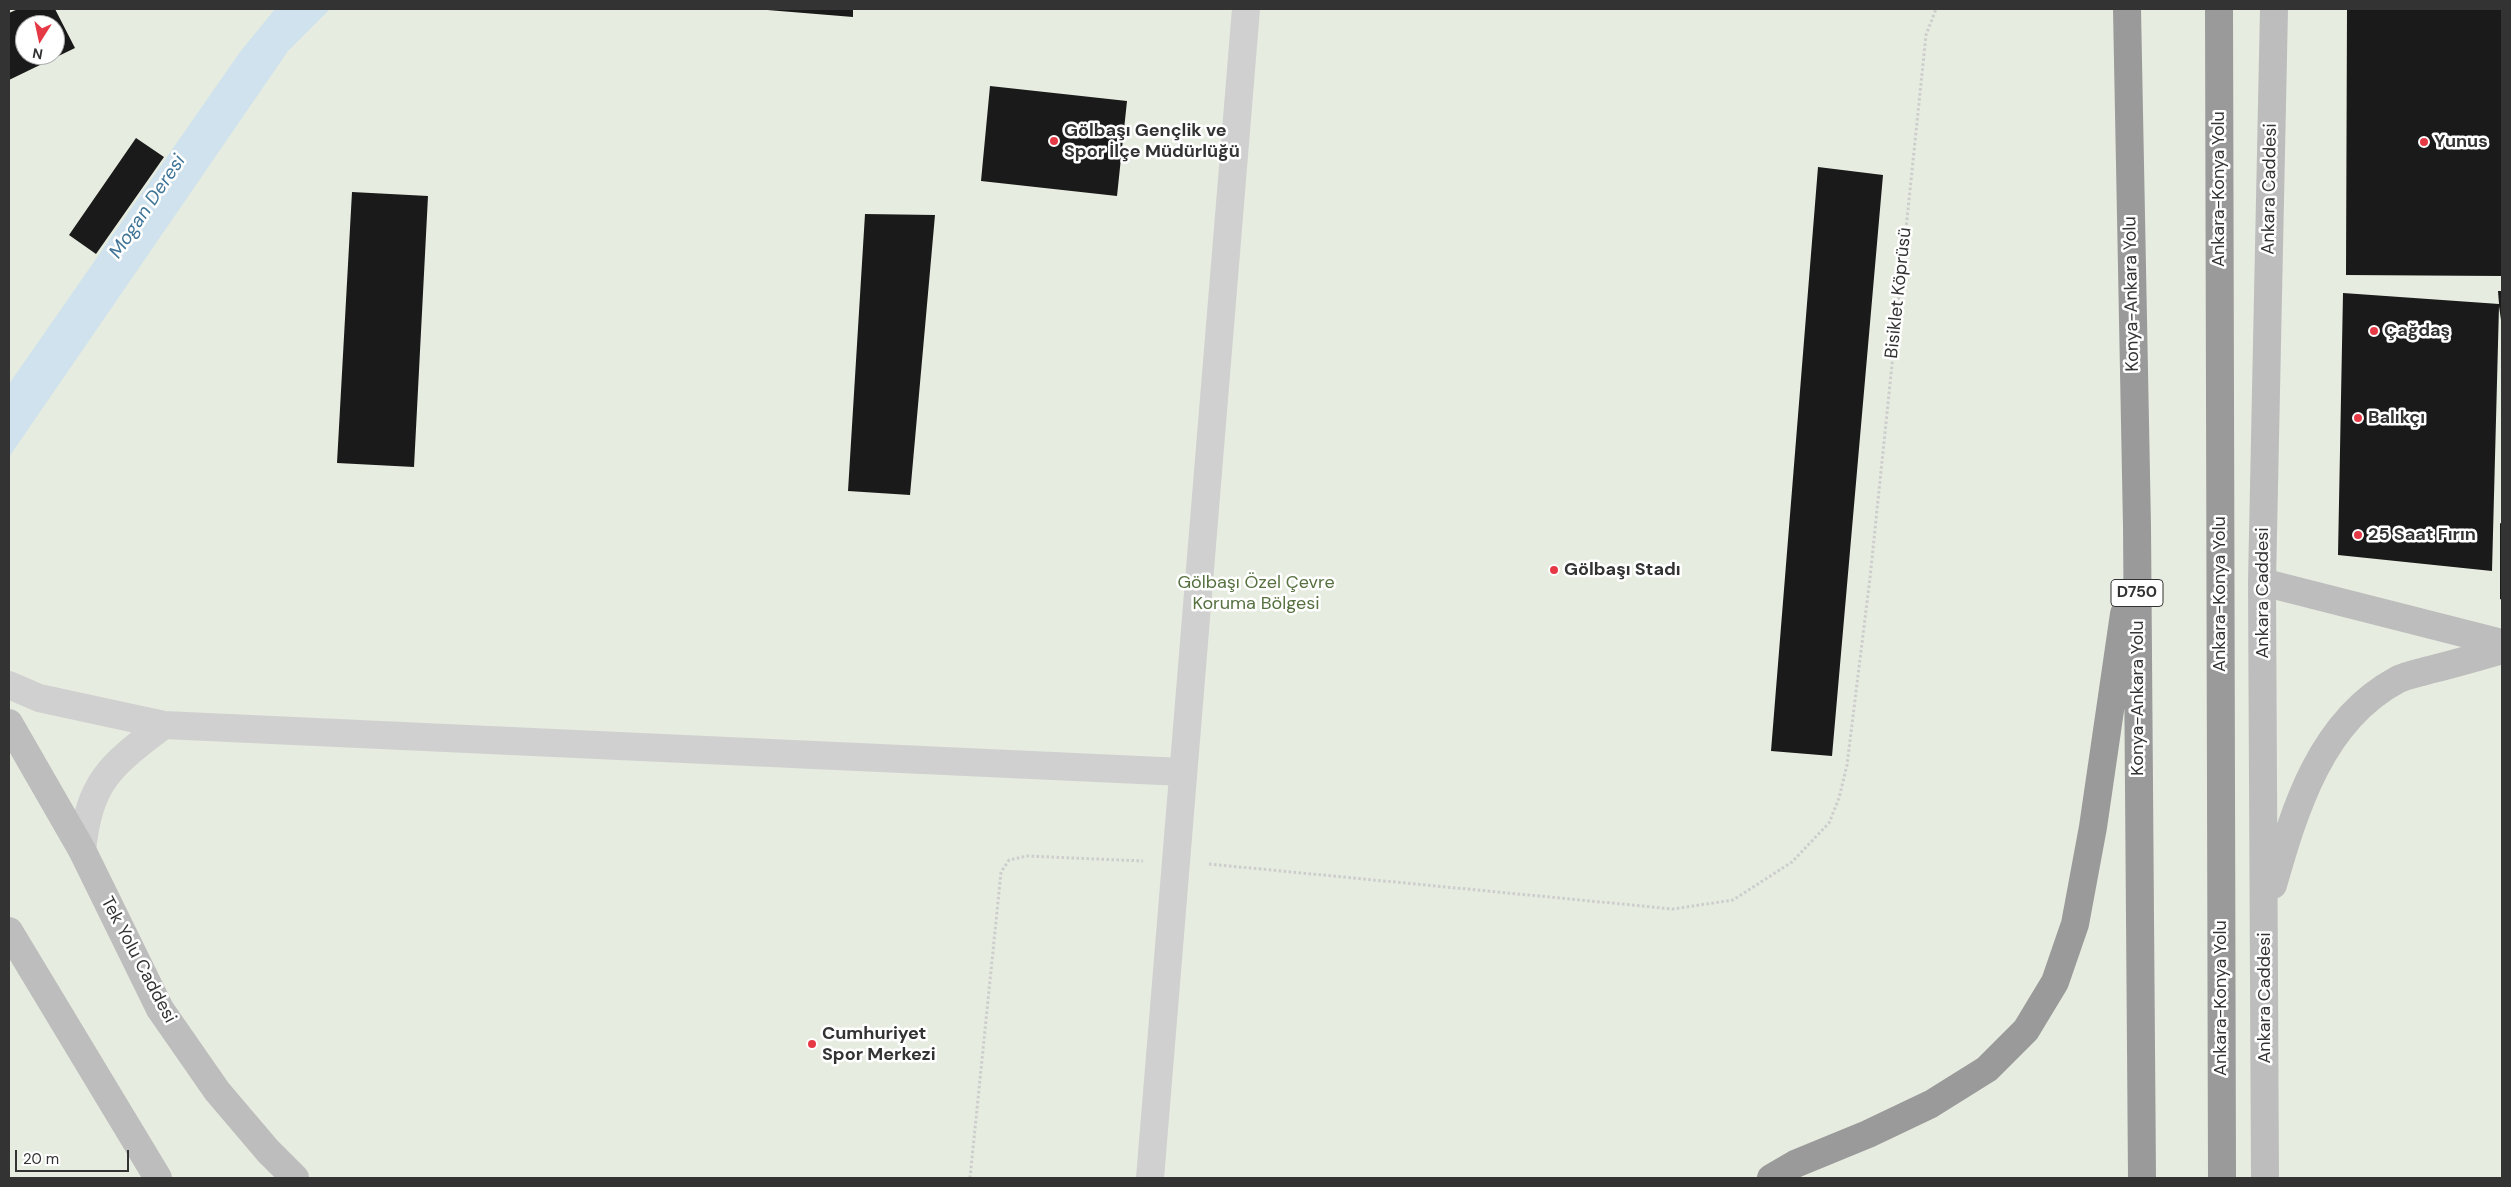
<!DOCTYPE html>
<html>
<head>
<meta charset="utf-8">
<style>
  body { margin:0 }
  #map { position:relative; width:2511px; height:1187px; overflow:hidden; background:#fff; font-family:"DM Sans",sans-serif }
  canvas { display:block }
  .frame { position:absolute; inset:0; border:10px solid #333; pointer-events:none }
  .north { position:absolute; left:15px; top:15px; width:50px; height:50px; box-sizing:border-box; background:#fff; border:1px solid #adadad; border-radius:50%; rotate:190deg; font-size:14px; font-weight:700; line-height:20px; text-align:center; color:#333 }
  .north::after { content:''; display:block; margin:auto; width:18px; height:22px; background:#e63946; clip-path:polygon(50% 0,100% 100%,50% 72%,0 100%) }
  .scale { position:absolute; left:15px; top:1150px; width:114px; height:22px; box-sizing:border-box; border:2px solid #333; border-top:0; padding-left:6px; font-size:15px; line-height:18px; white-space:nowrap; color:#333; -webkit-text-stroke:4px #fff; paint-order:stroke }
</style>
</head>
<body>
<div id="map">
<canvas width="2511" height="1187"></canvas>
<div class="frame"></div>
<div class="north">N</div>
<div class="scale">20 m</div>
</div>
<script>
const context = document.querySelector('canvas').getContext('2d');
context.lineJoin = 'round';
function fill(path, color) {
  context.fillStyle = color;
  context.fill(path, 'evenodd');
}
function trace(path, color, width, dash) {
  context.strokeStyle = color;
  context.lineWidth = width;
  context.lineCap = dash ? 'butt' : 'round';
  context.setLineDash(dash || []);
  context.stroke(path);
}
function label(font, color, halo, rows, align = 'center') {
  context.font = font + ' "DM Sans",sans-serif';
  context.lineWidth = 5;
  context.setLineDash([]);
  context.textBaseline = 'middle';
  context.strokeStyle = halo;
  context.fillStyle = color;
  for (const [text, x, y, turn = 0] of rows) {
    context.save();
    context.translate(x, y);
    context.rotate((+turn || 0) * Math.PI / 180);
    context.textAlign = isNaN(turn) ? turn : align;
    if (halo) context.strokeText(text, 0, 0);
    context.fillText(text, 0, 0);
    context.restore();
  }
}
const green = new Path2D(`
  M 9,9 L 2502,9 L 2502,1178 L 9,1178 ZM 25,25 L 55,25 L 55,55 L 25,55 Z`);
const water = new Path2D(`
  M 275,9 L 330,9 L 288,51 L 9,457 L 9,384 L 240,52 Z`);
const building = new Path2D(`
  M 18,9 L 55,9 L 75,48 L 9,80 L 9,13 ZM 25,25 L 55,25 L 55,55 L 25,55 Z
  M 755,9 L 853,9 L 853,17 Z
  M 2347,9 L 2502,9 L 2502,276 L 2346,275 Z
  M 990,86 L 1127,101 L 1117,196 L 981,181 Z
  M 136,138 L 164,157 L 96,254 L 69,235 Z
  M 1818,167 L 1883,175 L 1832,756 L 1771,751 Z
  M 352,192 L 428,196 L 414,467 L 337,463 Z
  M 865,214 L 935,215 L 910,495 L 848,491 Z
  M 2498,291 L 2502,291 L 2502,327 L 2499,306 L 2492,571 L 2338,555 L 2343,293 L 2499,304 Z
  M 2500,523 L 2502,524 L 2502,600 L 2500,599 Z`);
const path = new Path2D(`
  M 1209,864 L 1673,909 L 1733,900 L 1792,862 L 1829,823 L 1839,798 L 1847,765 L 1870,578 L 1926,35 L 1936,9
  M 970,1178 L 1001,872 L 1009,860 L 1027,856 L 1143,861`);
const street = new Path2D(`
  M 9,685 L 39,698 L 164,725 C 110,766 90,780 82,850
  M 164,725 L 1183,772
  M 1150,1178 L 1246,9`);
const secondary = new Path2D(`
  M 2262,582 L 2502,643
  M 9,723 L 82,850 L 160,1009 L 217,1091 L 268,1151 L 295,1178
  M 2273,885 C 2295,808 2321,721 2397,680 C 2406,675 2419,673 2429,670 C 2454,664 2478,657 2502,650
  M 9,931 L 158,1178
  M 2265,1178 L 2262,582 L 2274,9`);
const highway = new Path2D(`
  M 2127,9 L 2137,526 L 2142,1178
  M 2219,9 L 2222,1178
  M 1771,1178 L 1795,1164 L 1868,1134 L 1931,1104 L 1987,1069 L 2026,1030 L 2055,982 L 2075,924 L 2093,827 L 2124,614`);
const markers = [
  [1054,141,5,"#e63946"],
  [2424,142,5,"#e63946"],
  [2374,331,5,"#e63946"],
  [2358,418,5,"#e63946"],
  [2358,535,5,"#e63946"],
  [1554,570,5,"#e63946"],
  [812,1044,5,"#e63946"]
];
const shields = [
  [2137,593,52]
];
const shieldNames = [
  ["D750",2137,593]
];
const poiNames = [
  ["Gölbaşı Gençlik ve",1064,131],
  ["Spor İlçe Müdürlüğü",1064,152],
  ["Yunus",2434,142],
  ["Çağdaş",2384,331],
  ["Balıkçı",2368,418],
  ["25 Saat Fırın",2368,535],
  ["Gölbaşı Stadı",1564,570],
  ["Cumhuriyet",822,1034],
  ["Spor Merkezi",822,1055]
];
const streetNames = [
  ["Ankara-Konya Yolu",2219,189,-90],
  ["Ankara Caddesi",2270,189,-89],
  ["Bisiklet Köprüsü",1899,293,-84],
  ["Konya-Ankara Yolu",2132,294,-91],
  ["Ankara Caddesi",2263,593,-90],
  ["Ankara-Konya Yolu",2220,594,-90],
  ["Konya-Ankara Yolu",2138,698,-90],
  ["Tek Yolu Caddesi",138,960,62],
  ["Ankara-Konya Yolu",2221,998,-90],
  ["Ankara Caddesi",2265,998,-90]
];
const parkNames = [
  ["Gölbaşı Özel Çevre",1256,583],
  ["Koruma Bölgesi",1256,604]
];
const waterNames = [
  ["Mogan Deresi",148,207,-56]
];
fill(green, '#e6ecdf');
fill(water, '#cfe2ee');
fill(building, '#1a1a1a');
trace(path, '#cdcdcd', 3, [2.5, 2.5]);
trace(street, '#d0d0d0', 28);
trace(secondary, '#bdbdbd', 28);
trace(highway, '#9a9a9a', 28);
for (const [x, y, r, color] of markers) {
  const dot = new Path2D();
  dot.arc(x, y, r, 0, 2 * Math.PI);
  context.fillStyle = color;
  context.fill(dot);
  trace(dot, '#fff', 2);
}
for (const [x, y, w] of shields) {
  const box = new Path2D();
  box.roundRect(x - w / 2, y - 13.5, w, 27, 4);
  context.fillStyle = '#fff';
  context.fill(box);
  trace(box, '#333', 1);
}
label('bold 16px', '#333', null, shieldNames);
label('bold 18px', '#333', '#fff', poiNames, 'left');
label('18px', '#333', '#fff', streetNames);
label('18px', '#56703f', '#fff', parkNames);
label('italic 19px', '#3f7597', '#fff', waterNames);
</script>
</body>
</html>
